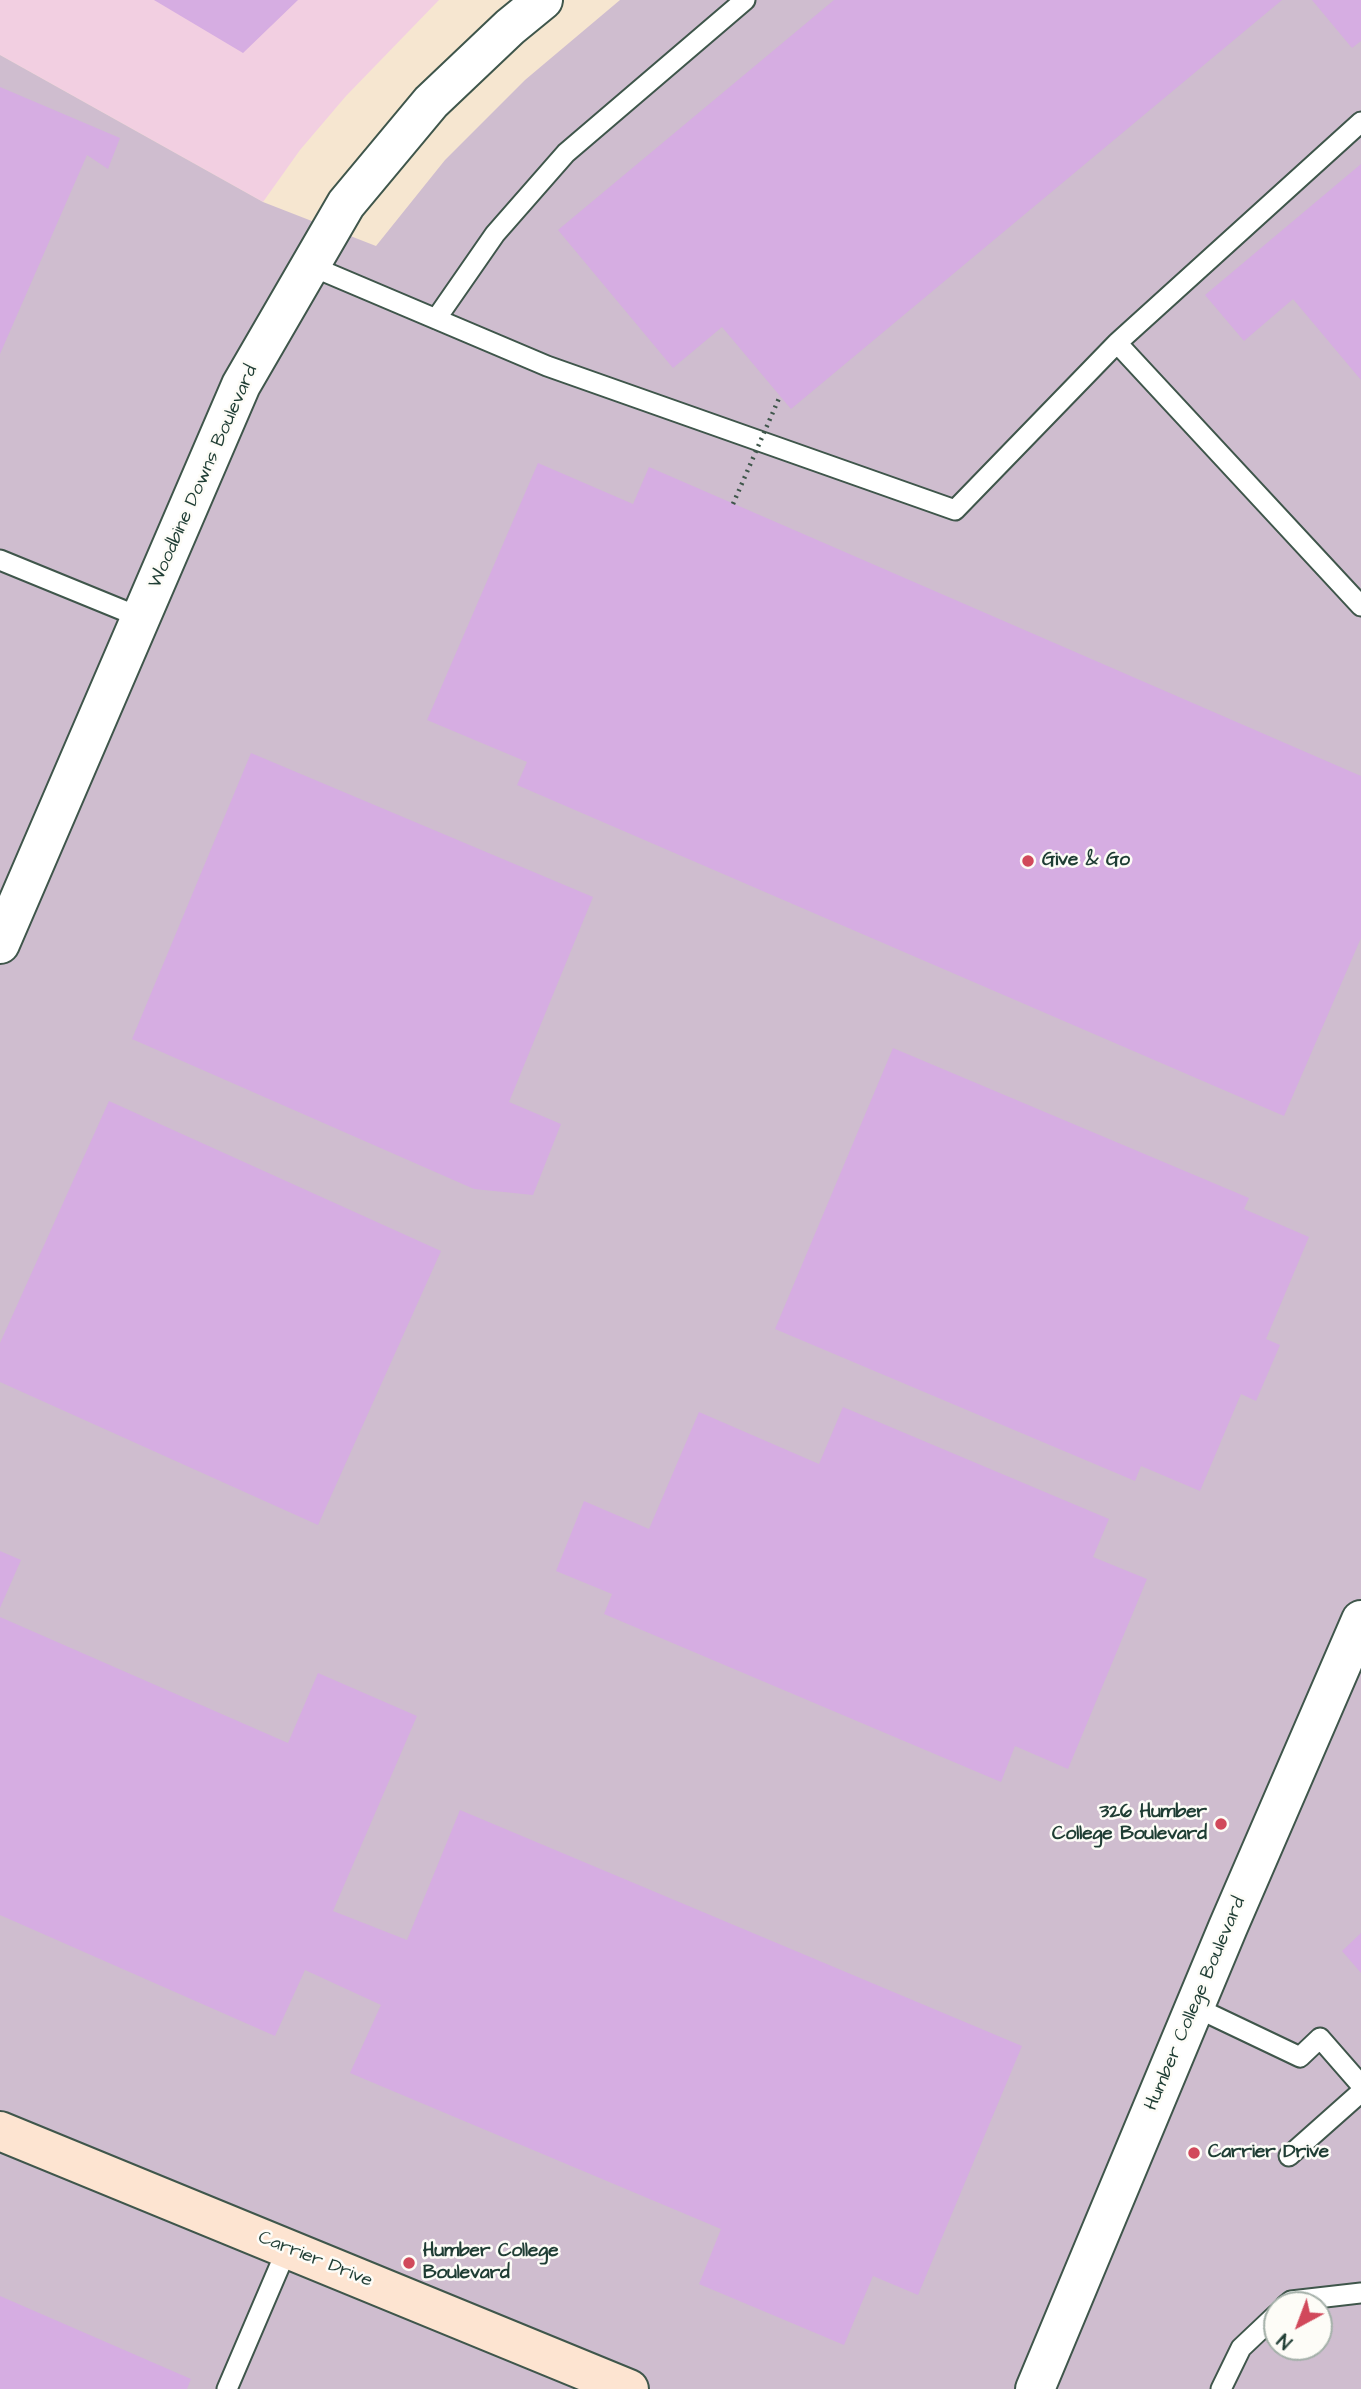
<!DOCTYPE html>
<html>
<head>
<meta charset="utf-8">
<style>
  body { margin:0 }
  #map { position:relative; width:1361px; height:2389px; overflow:hidden; background:#f6e6d0; font-family:"Architects Daughter",sans-serif }
  canvas { display:block }
  .north { position:absolute; left:1263px; top:2291px; width:70px; height:70px; box-sizing:border-box; background:#fdfcf7; border:2px solid #a4b0a9; border-radius:50%; rotate:221deg; font-size:19px; font-weight:700; line-height:28px; text-align:center; color:#1f3d34 }
  .north::after { content:''; display:block; margin:auto; width:24px; height:32px; background:#d1495b; clip-path:polygon(50% 0,100% 100%,50% 72%,0 100%) }
</style>
</head>
<body>
<div id="map">
<canvas width="1361" height="2389"></canvas>
<div class="north">N</div>
</div>
<script>
const ctx = document.querySelector('canvas').getContext('2d');
ctx.lineJoin = 'round';
function fillPath(path, color) { ctx.fillStyle = color; ctx.fill(path, 'evenodd'); }
const shape = rows => new Path2D(rows.map(r => 'M' + r).join(''));
function trace(path, color, width, dash) { ctx.strokeStyle = color; ctx.lineWidth = width; ctx.lineCap = dash ? 'butt' : 'round'; ctx.setLineDash(dash || []); ctx.stroke(path); }
function write(font, color, halo, rows, align = 'center') {
  ctx.font = font + ' "Architects Daughter",sans-serif'; ctx.lineWidth = 5; ctx.setLineDash([]); ctx.textBaseline = 'middle'; ctx.strokeStyle = halo; ctx.fillStyle = color; for (const [text, x, y, turn = 0] of rows) {
    ctx.save(); ctx.translate(x, y); ctx.rotate((+turn || 0) * Math.PI / 180); ctx.textAlign = isNaN(turn) ? turn : align; if (halo) ctx.strokeText(text, 0, 0); ctx.fillText(text, 0, 0); ctx.restore();
  }
}
const built = shape([
  [0,0,439,0,346,96,300,150,263,202,0,55]
]);
const industrial = shape([
  [620,0,1361,0,1361,2389,0,2389,0,55,263,202,376,246,445,160,525,80],
  [1277,2305,1319,2305,1319,2347,1277,2347]
]);
const building = shape([
  [154,0,298,0,243,53],
  [834,0,1282,0,791,409,722,327,673,368,558,230],
  [1312,0,1361,0,1361,41,1352,48],
  [0,87,120,138,108,169,87,155,0,354],
  [1361,164,1361,380,1293,299,1244,341,1205,295],
  [538,463,633,504,649,467,1361,776,1361,938,1284,1116,517,785,527,762,427,720],
  [251,753,593,897,509,1102,561,1124,533,1195,474,1189,132,1039],
  [893,1048,1249,1198,1244,1209,1309,1237,1266,1339,1280,1345,1256,1401,1241,1394,1200,1491,1141,1466,1135,1481,775,1329],
  [109,1101,441,1251,318,1525,0,1382,0,1343],
  [843,1407,1109,1519,1093,1557,1147,1579,1068,1769,1015,1746,1001,1782,604,1614,612,1594,556,1571,584,1501,649,1529,699,1412,819,1464],
  [0,1551,21,1560,0,1608],
  [0,1617,288,1743,318,1673,417,1716,333,1911,407,1940,460,1810,1022,2046,918,2295,873,2276,844,2345,699,2284,721,2229,350,2073,381,2005,305,1970,275,2036,0,1915],
  [1361,1933,1361,1973,1342,1951],
  [0,2296,191,2379,187,2389,0,2389]
]);
const lane = shape([
  [1361,122,1117,343,1361,606],
  [311,266,547,366,955,510,1117,343],
  [436,319,495,234,566,153,745,0],
  [0,560,142,618],
  [1195,2007,1300,2057,1320,2038,1361,2085],
  [1289,2156,1361,2092],
  [1286,2305,1291,2301,1361,2293],
  [227,2389,287,2249],
  [1221,2389,1241,2348,1277,2314]
]);
const street = shape([
  [0,944,241,385,346,204,431,102,510,27,543,0],
  [1035,2389,1228,1927,1361,1620]
]);
const secondary = shape([
  [0,2131,629,2389]
]);
const pathBridge = shape([
  [733,504,780,396]
]);
const markers = [
  [1028,861,7,"#d1495b"],
  [1221,1824,7,"#d1495b"],
  [1194,2153,7,"#d1495b"],
  [409,2263,7,"#d1495b"]
];
const streetNames = [
  ["Woodbine Downs Boulevard",204,477,-66],
  ["Humber College Boulevard",1196,2004,-67],
  ["Carrier Drive",315,2260,22]
];
const poiNames = [
  ["Give & Go",1042,861],
  ["326 Humber",1207,1813,"right"],
  ["College Boulevard",1207,1835,"right"],
  ["Carrier Drive",1208,2153],
  ["Humber College",423,2252],
  ["Boulevard",423,2274]
];
fillPath(built, '#f2cfe1');
fillPath(industrial, '#cfbdcf');
fillPath(building, '#d6ade2');
trace(lane, '#3f564b', 23);
trace(street, '#3f564b', 42);
trace(secondary, '#3f564b', 42);
trace(lane, '#fff', 19);
trace(street, '#fff', 38);
trace(secondary, '#fde4d1', 38);
trace(pathBridge, '#3f564b', 4.5, [2, 5]);
for (const [x, y, r, color] of markers) { const dot = new Path2D(); dot.arc(x, y, r, 0, 2 * Math.PI); ctx.fillStyle = color; ctx.fill(dot); trace(dot, '#fdfcf7', 2.5); }
write('19px', '#1f3d34', '#fdfcf7', streetNames);
write('bold 19px', '#1f3d34', '#fdfcf7', poiNames, 'left');
</script>
</body>
</html>
